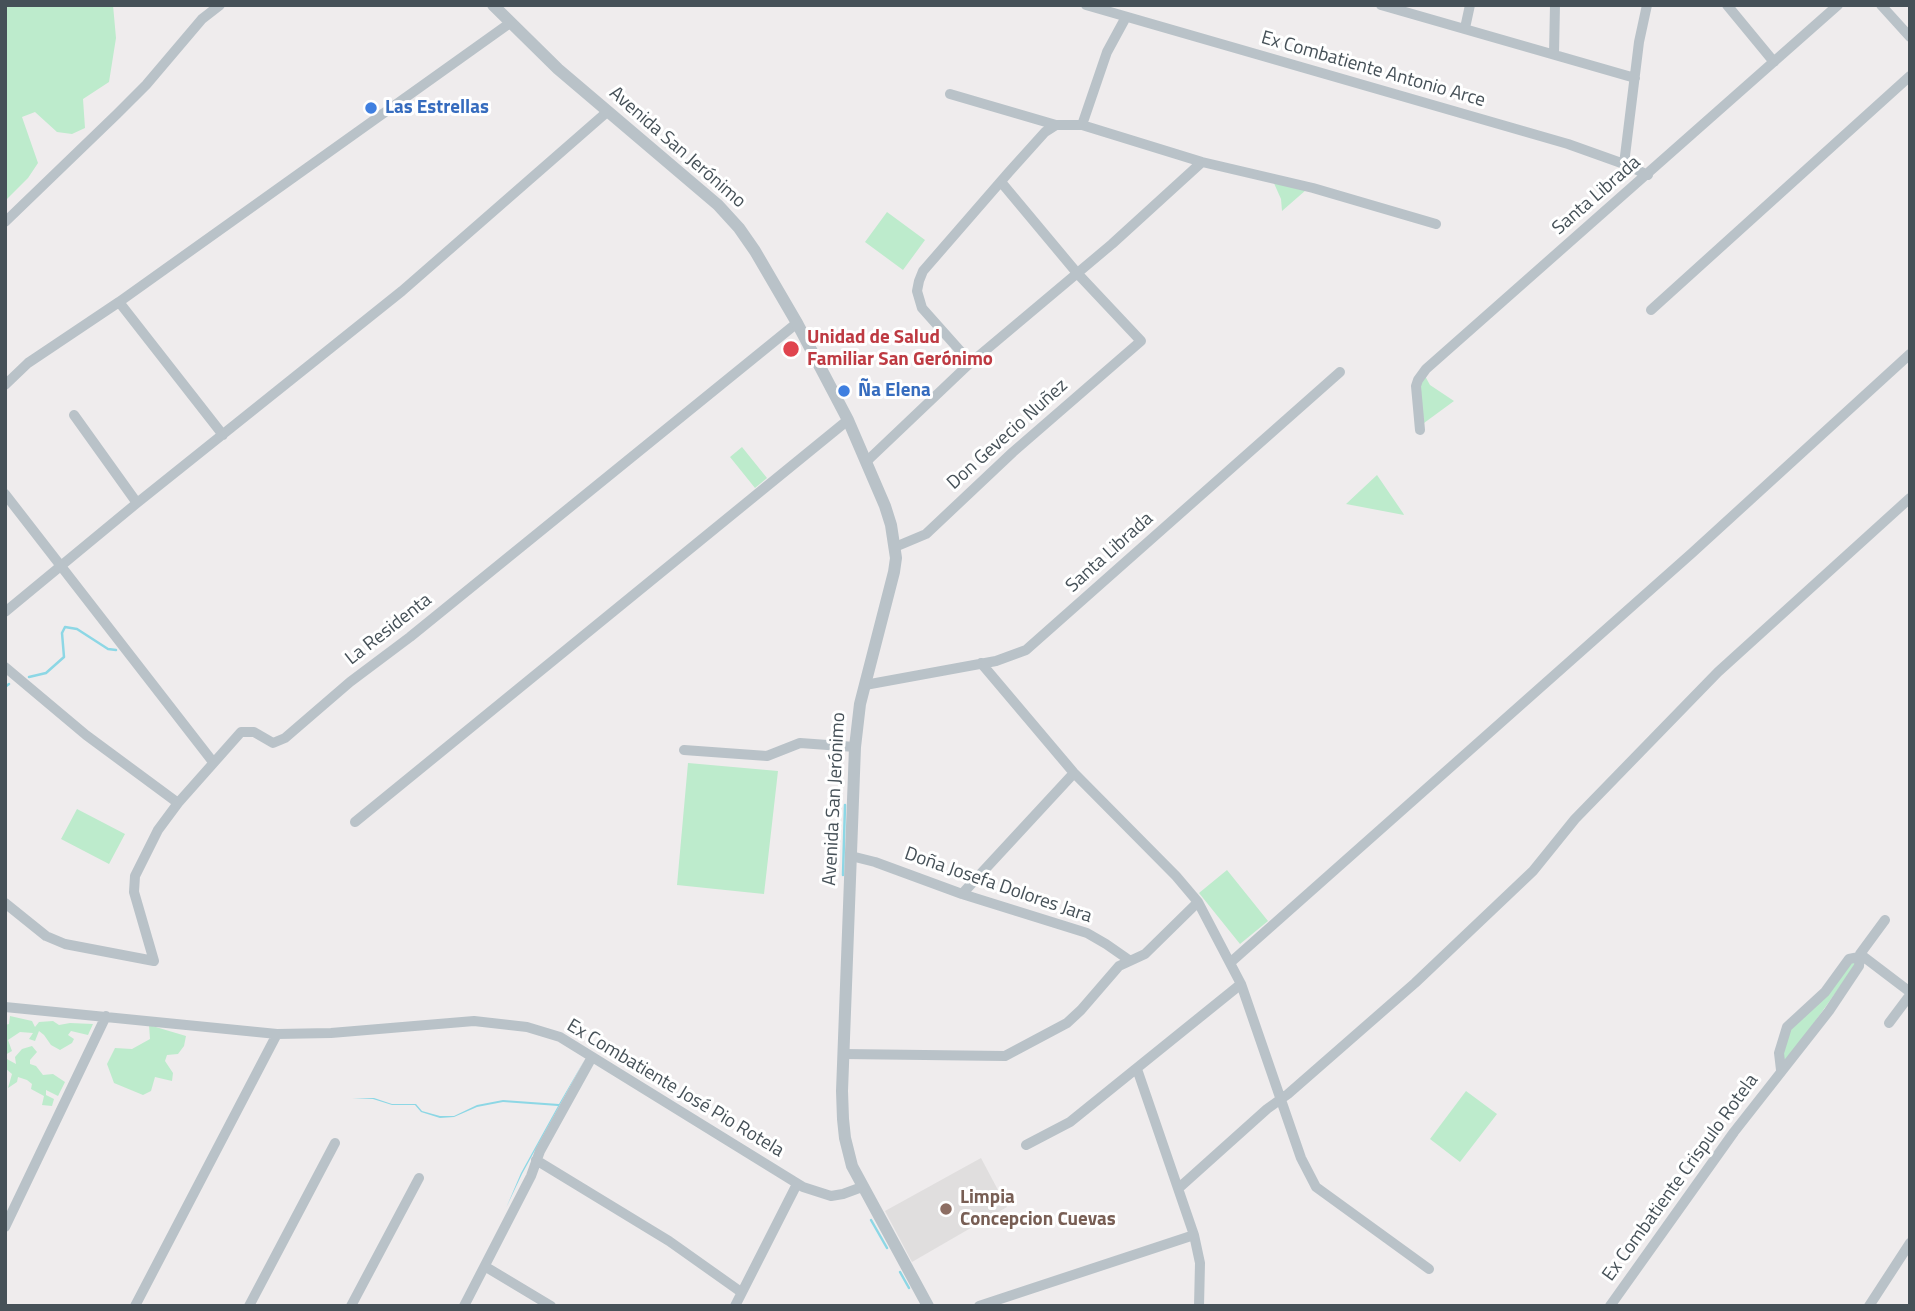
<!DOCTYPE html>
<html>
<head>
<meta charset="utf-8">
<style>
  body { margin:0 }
  #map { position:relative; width:1915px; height:1311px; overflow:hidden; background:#efeced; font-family:"Titillium Web",sans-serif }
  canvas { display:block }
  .frame { position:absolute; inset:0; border:7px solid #465158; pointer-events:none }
</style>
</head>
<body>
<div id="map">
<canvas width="1915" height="1311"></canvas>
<div class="frame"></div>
</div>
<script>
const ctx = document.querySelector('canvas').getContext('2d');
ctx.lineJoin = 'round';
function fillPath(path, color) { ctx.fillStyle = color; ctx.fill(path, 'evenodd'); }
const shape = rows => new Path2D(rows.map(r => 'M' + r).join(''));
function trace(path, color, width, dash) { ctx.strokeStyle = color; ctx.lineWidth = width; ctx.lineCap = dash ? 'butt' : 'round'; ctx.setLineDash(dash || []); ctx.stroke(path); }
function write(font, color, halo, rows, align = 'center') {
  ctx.font = font + ' "Titillium Web",sans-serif'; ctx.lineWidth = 6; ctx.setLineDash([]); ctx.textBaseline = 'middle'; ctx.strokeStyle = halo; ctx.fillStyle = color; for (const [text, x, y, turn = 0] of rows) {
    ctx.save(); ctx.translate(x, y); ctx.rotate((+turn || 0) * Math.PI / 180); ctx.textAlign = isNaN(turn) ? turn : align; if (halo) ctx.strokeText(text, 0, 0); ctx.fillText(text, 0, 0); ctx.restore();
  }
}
const education = shape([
  [981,1158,1007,1207,912,1262,885,1211]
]);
const green = shape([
  [5,5,113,5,116,38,109,82,83,99,85,128,72,134,57,132,35,112,22,117,38,163,28,178,5,201],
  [1273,181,1306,190,1282,211,1281,199],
  [887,212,925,240,903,270,865,242],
  [1425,376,1430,385,1454,401,1424,423,1419,388],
  [742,447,767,478,755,488,730,457],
  [1377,475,1403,513,1404,515,1346,504],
  [688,763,778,771,764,894,677,885],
  [77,809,125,834,109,864,61,839],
  [1227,870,1268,921,1240,944,1199,893],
  [1852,961,1856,964,1784,1065,1782,1058,1790,1029],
  [10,1016,32,1021,35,1027,39,1022,53,1021,59,1025,70,1023,93,1024,88,1035,71,1031,68,1035,74,1039,72,1043,60,1050,51,1045,44,1035,39,1031,35,1041,29,1039,33,1033,20,1032,8,1040,12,1051,5,1055,5,1025,9,1024],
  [149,1025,186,1036,184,1046,178,1054,167,1055,165,1061,173,1073,172,1081,155,1077,151,1091,143,1095,114,1083,107,1064,115,1048,132,1049,150,1039],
  [32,1046,37,1052,30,1060,30,1064,36,1066,43,1075,53,1074,65,1082,58,1096,46,1090,46,1095,54,1099,52,1106,42,1105,44,1096,31,1089,32,1084,27,1080,18,1077,17,1082,8,1088,12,1074,5,1068,5,1058,16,1064,15,1057,22,1049],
  [1466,1091,1497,1114,1460,1162,1430,1139]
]);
const water = shape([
  [585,1059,522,1174,506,1208,521,1173,558,1106,503,1102,477,1107,454,1117,440,1118,421,1112,415,1105,392,1105,373,1099,352,1098,374,1098,392,1104,416,1104,422,1111,440,1116,454,1116,477,1105,503,1100,559,1104]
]);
const stream = shape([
  [29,677,46,673,64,657,62,633,65,627,77,629,108,649,116,650],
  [5,687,9,684],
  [843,875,845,805],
  [871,1220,887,1248],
  [900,1272,909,1288]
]);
const minor = shape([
  [1086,5,1568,144,1624,164,1648,175],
  [1381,5,1635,78],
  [1727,5,1774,62],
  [1881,5,1910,37],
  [1465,28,1470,5],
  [1554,54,1555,5],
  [950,94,1056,125,1082,125,1202,162,1313,188,1436,224],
  [1082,125,1107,52,1126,17],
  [1624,164,1639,42,1647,5],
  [5,222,117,114,146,85,202,19,220,5],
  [119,302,223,435],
  [1651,310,1910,76],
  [971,363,922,308,917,291,919,281,923,271,1009,172,1045,132,1056,125],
  [5,385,28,363,119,302,510,23],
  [74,415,137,503],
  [1420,430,1416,386,1418,380,1426,369,1838,5],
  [867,461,968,365,1112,244,1202,162],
  [5,494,213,762],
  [895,547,926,534,1013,452,1141,341,1077,273,1001,182],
  [5,612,137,503,402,291,607,112],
  [981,663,1074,773,1176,876,1198,902,1241,984,1301,1158,1316,1187,1429,1269],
  [5,667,86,735,178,803,241,732,254,732,273,743,285,738,350,682,410,637,797,323],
  [865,685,996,661,1026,650,1340,372],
  [684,750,767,756,800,743,855,747],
  [355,822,848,420],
  [851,856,875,862,962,894,1087,933,1106,944,1129,960],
  [962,894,1074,773],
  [5,903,46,936,65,944,154,961,134,892,135,876,158,830,178,803],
  [1860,954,1910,992],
  [1231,962,1692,553,1910,354],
  [5,1007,277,1034,331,1033,474,1021,527,1027,560,1037,803,1187,831,1196,843,1194,862,1187],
  [1889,1023,1910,995],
  [844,1054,1005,1056,1067,1023,1081,1010,1119,966,1145,954,1198,902],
  [1137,1069,1194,1235,1200,1263,1199,1306],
  [1781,1070,1779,1053,1787,1027,1825,992,1849,959,1859,957],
  [1026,1145,1070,1122,1241,984],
  [536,1160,669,1241,741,1292],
  [1180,1187,1267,1109,1288,1094,1415,983,1533,871,1575,819,1718,672,1910,498],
  [5,1227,106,1016],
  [486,1267,551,1306],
  [135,1306,277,1034],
  [249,1306,335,1143],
  [351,1306,419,1178],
  [464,1306,531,1176,540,1151,592,1057],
  [735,1306,797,1184],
  [979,1306,1194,1235],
  [1610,1306,1734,1132,1829,1011,1859,966,1860,954,1885,920],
  [1869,1306,1910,1243]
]);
const tertiary = shape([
  [493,5,558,69,718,205,739,228,755,251,797,323,848,420,885,506,891,525,896,558,894,572,860,704,855,747,842,1091,843,1119,845,1138,852,1166,928,1306]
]);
const markers = [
  [371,108,7,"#3f7fe0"],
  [791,349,9,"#e0444e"],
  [844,391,7,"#3f7fe0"],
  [946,1209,7,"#8d6e63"]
];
const streetNames = [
  ["Ex Combatiente Antonio Arce",1373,70,16],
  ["Avenida San Jerónimo",677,148,41],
  ["Santa Librada",1597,196,-41],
  ["Don Gevecio Nuñez",1008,435,-42],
  ["Santa Librada",1110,553,-42],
  ["La Residenta",389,630,-38],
  ["Avenida San Jerónimo",835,799,-87],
  ["Doña Josefa Dolores Jara",998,886,19],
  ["Ex Combatiente José Pio Rotela",675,1089,31],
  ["Ex Combatiente Crispulo Rotela",1681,1178,-54]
];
const shopNames = [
  ["Las Estrellas",385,108],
  ["Ña Elena",858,391]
];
const healthNames = [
  ["Unidad de Salud",807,338],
  ["Familiar San Gerónimo",807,360]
];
const educationNames = [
  ["Limpia",960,1198],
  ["Concepcion Cuevas",960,1220]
];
fillPath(education, '#e0dede');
fillPath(green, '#bdebcc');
fillPath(water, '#8dd7e5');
trace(stream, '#8dd7e5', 2.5);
trace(minor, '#b9c2c8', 10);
trace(tertiary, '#b9c2c8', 12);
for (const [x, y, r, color] of markers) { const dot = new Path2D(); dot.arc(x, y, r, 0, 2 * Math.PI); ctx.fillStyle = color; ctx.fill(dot); trace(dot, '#fff', 2.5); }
write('19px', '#465158', '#fff', streetNames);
write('bold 19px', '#366cbe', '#fff', shopNames, 'left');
write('bold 19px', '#be3a42', '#fff', healthNames, 'left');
write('bold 19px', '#785e54', '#fff', educationNames, 'left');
</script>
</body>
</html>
